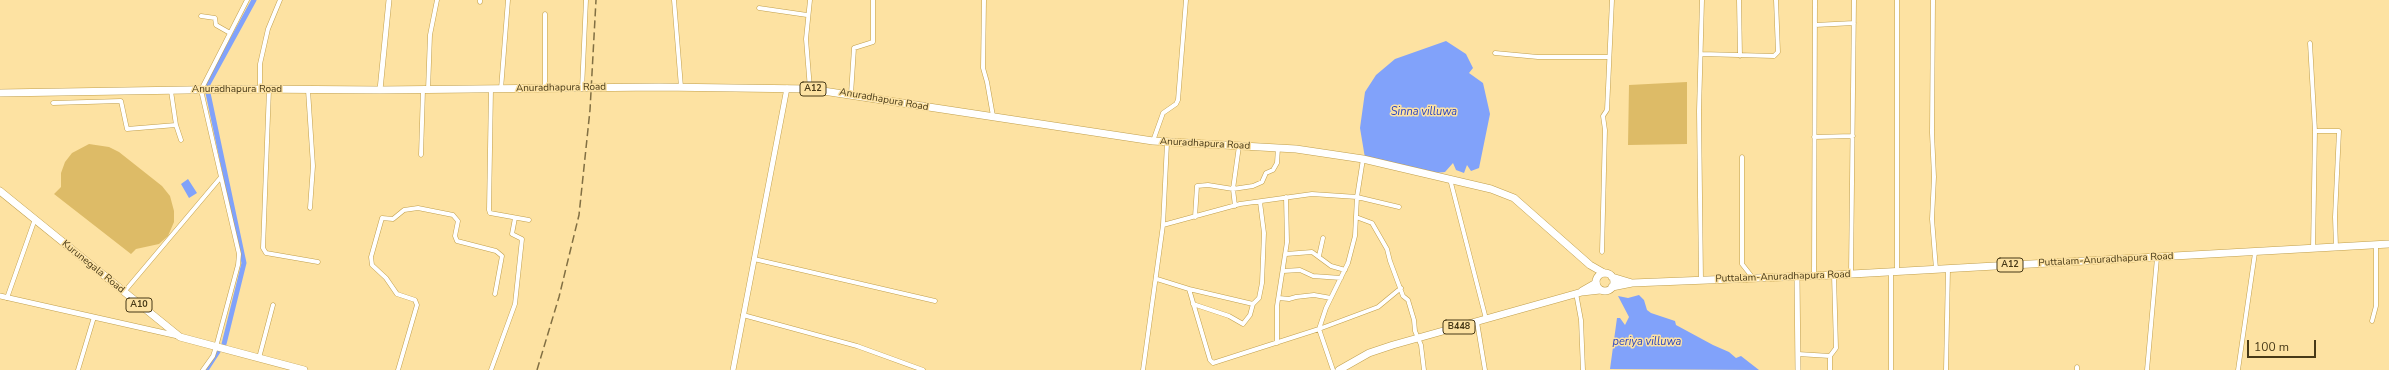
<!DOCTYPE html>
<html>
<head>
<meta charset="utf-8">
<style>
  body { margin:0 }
  #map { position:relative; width:2389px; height:370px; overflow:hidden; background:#fde2a2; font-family:"Nunito Sans",sans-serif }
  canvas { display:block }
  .scale { position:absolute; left:2247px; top:340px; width:69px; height:18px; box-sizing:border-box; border:2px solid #473917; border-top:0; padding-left:5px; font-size:12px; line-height:14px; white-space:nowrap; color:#473917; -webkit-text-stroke:3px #fde2a2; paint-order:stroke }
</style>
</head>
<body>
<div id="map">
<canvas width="2389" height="370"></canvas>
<div class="scale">100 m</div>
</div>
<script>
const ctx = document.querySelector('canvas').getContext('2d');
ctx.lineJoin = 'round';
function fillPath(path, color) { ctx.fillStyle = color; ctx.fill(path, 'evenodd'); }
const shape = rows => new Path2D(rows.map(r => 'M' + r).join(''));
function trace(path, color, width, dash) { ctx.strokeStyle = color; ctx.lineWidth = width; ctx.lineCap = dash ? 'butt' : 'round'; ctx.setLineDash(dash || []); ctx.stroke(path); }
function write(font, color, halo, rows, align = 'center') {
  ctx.font = font + ' "Nunito Sans",sans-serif'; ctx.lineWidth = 3; ctx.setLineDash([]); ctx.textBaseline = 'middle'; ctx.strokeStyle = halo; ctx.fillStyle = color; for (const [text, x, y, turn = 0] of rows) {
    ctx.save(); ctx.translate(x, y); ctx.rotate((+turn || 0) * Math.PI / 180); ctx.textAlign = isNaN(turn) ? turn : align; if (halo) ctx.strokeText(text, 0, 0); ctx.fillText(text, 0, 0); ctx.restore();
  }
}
const green = shape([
  [1687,82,1687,144,1628,145,1629,85],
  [89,144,109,147,119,152,162,186,170,196,174,211,174,222,168,236,159,244,136,249,131,254,54,194,61,187,61,173,65,162,72,153]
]);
const water = shape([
  [1446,41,1466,54,1473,68,1469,73,1483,83,1490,114,1479,168,1471,171,1467,165,1464,173,1456,170,1453,163,1445,172,1435,173,1365,158,1360,128,1365,92,1376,75,1395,59],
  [188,179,197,193,189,198,181,184],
  [1639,295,1644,300,1647,310,1651,313,1675,321,1676,325,1713,345,1729,352,1736,358,1741,356,1759,370,1610,369,1617,318,1620,318,1625,325,1629,317,1618,296,1628,298]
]);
const canal = shape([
  [208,84,254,0],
  [208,93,244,263,224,344],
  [206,370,219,350]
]);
const minor = shape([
  [674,0,681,87],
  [984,0,983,68,987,82,993,116],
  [1739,0,1740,56],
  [1897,0,1897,272],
  [1933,0,1932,133,1934,177,1932,219,1936,269],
  [480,2,480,0],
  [759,8,807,15],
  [545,14,545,89],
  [201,16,215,18,216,25,230,33],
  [1815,25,1854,23],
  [2310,43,2315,131,2313,249],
  [1495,53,1538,57,1608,57],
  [1702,54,1774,56,1778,52,1776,0],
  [260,89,260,64,268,29,280,0],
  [269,89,263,248,266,253,318,262],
  [491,89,489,210,490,213,529,220],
  [501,89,508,0],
  [582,89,586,0],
  [810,89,806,39,810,0],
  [308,90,313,166,310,208],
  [428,90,430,35,437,0],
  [171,91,176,125,181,140],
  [851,94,854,48,873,42,873,0],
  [53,103,121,101,127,129,176,125],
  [2315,131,2339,131,2335,217,2336,247],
  [1814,137,1853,136],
  [1153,141,1163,113,1176,104,1178,100,1186,0],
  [421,155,423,90],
  [1742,157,1742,264,1753,278],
  [1450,179,1486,319],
  [1235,206,1233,189,1239,146],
  [1195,217,1197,186,1208,185,1233,189,1253,186,1262,182,1266,173,1273,170,1277,163,1278,148],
  [1356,217,1372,223,1387,249,1390,261,1403,296,1408,300,1414,320,1415,331,1421,345,1424,370],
  [1163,225,1240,204,1312,194,1357,197,1399,207],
  [1602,252,1605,130,1603,116,1607,110,1612,0],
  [1286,254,1312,252,1331,266,1345,270],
  [1319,256,1323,238],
  [754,259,935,301],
  [1283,271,1300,270,1313,276,1341,278],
  [1891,272,1891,370],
  [1851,274,1854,0],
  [1814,276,1815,0],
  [1157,279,1189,289,1210,360,1213,363,1319,329,1378,307,1401,288],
  [1701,280,1699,111,1702,0],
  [1189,289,1253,304],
  [124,292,221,177,201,90,247,0],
  [1576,293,1581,320,1583,370],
  [7,298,35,219],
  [1279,298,1289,299,1296,297,1314,295,1331,298],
  [1193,304,1229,316,1243,324,1250,315,1253,304,1259,298,1262,283,1264,233,1260,202],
  [743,315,857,346,923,370],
  [2372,321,2376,306,2376,245],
  [1477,322,1485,370],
  [1277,343,1277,306,1287,242,1286,197],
  [1798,354,1830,356,1836,348,1834,275],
  [1830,356,1830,370],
  [259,358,273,305],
  [78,370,94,317],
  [203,370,213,356,216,347,238,265,239,254,221,177],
  [398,370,417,305,415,300,397,294,386,278,372,265,371,257,382,218,393,219,404,210,418,208,453,215,458,221,455,236,457,241,496,251,502,256,495,294],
  [491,370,515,304,522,239,512,234,515,218],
  [1143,370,1163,225,1167,143],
  [1333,370,1319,329,1326,308,1348,263,1355,236,1357,197,1363,159],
  [1946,370,1948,269],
  [2077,370,2077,367],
  [2147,370,2157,258],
  [2238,370,2255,253]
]);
const tertiary = shape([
  [380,90,389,0],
  [1797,277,1798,370],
  [0,296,178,336],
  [733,370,787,88]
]);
const primary = shape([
  [1582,291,1596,283],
  [1339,370,1369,353,1393,345,1582,292,1600,290]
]);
const trunk = shape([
  [0,93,249,89,380,90,659,87,810,89,1153,141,1296,149,1363,159,1491,189,1514,198,1590,265,1604,273],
  [0,191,180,337,304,370],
  '1596 282a9 9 0 1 1 18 0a9 9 0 1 1-18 0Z',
  [1612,277,1632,283],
  [1612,287,1632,283,1834,275,2389,244]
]);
const rail = shape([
  [537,370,559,297,579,215,590,110,596,0]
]);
const shields = [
  [813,89,26],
  [2010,265,26],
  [139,305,26],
  [1459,327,32]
];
const shieldNames = [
  ["A12",813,89],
  ["A12",2010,265],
  ["A10",139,305],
  ["B448",1459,327]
];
const streetNames = [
  ["Anuradhapura Road",561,88,-1],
  ["Anuradhapura Road",237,90],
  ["Anuradhapura Road",884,100,10],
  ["Anuradhapura Road",1205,144,3],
  ["Puttalam-Anuradhapura Road",2106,260,-3],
  ["Kurunegala Road",93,267,39],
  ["Puttalam-Anuradhapura Road",1783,277,-2]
];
const waterNames = [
  ["Sinna villuwa",1424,112],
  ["periya villuwa",1647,342]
];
fillPath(green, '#ddbb67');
fillPath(water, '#81a2fa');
trace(canal, '#81a2fa', 5);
trace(minor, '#c09f4c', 5);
trace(tertiary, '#c09f4c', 6);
trace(primary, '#c09f4c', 8);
trace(trunk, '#c09f4c', 8);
trace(minor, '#fff', 4);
trace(tertiary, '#fff', 5);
trace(primary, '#fff', 7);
trace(trunk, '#fff', 7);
trace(rail, '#816f43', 1.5, [8, 4]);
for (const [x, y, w] of shields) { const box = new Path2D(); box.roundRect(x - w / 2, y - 7, w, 14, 3); ctx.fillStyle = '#fde2a2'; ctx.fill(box); trace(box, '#473917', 1); }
write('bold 9px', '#473917', null, shieldNames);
write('10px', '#473917', '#fde2a2', streetNames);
write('italic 11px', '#2944c2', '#fde2a2', waterNames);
</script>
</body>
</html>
